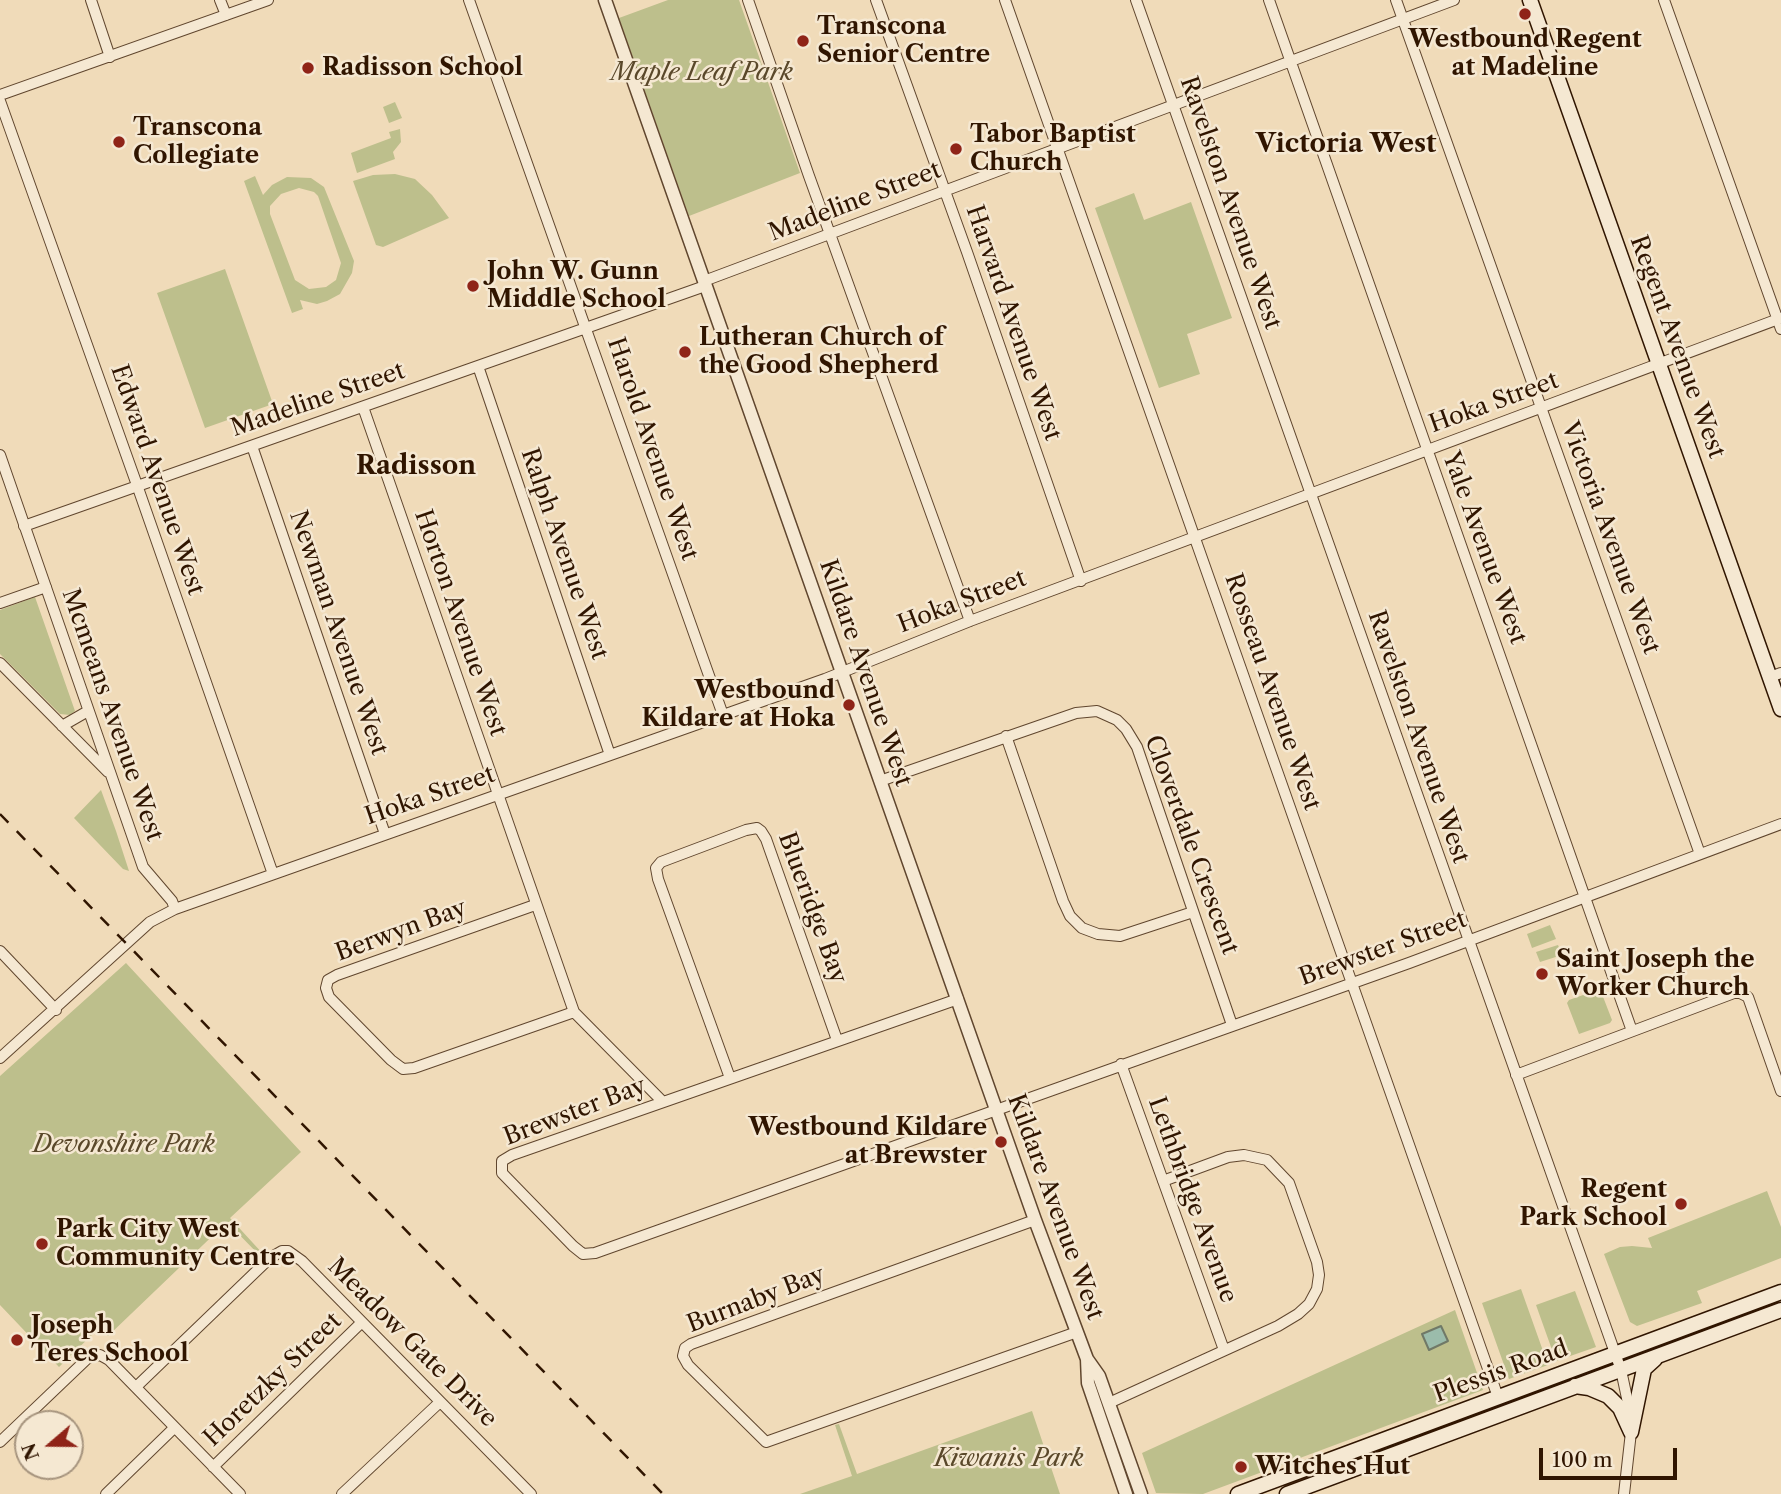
<!DOCTYPE html>
<html>
<head>
<meta charset="utf-8">
<style>
  body { margin:0 }
  #map { position:relative; width:1781px; height:1494px; overflow:hidden; background:#f0dbb9; font-family:"Libre Caslon Text",serif }
  canvas { display:block }
  .north { position:absolute; left:14px; top:1410px; width:70px; height:70px; box-sizing:border-box; background:#f5e8d2; border:2px solid #a6947e; border-radius:50%; rotate:250deg; font-size:19px; font-weight:700; line-height:28px; text-align:center; color:#301500 }
  .north::after { content:''; display:block; margin:auto; width:24px; height:32px; background:#8f2418; clip-path:polygon(50% 0,100% 100%,50% 72%,0 100%) }
  .scale { position:absolute; left:1539px; top:1448px; width:138px; height:32px; box-sizing:border-box; border:4px solid #301500; border-top:0; padding-left:9px; font-size:21px; line-height:24px; white-space:nowrap; color:#301500; -webkit-text-stroke:5px #f5e8d2; paint-order:stroke }
</style>
</head>
<body>
<div id="map">
<canvas width="1781" height="1494"></canvas>
<div class="north">N</div>
<div class="scale">100 m</div>
</div>
<script>
const ctx = document.querySelector('canvas').getContext('2d');
ctx.lineJoin = 'round';
function fillPath(path, color) { ctx.fillStyle = color; ctx.fill(path, 'evenodd'); }
const shape = rows => new Path2D(rows.map(r => 'M' + r).join(''));
function trace(path, color, width, dash) { ctx.strokeStyle = color; ctx.lineWidth = width; ctx.lineCap = dash ? 'butt' : 'round'; ctx.setLineDash(dash || []); ctx.stroke(path); }
function write(font, color, halo, rows, align = 'center') {
  ctx.font = font + ' "Libre Caslon Text",serif'; ctx.lineWidth = 5; ctx.setLineDash([]); ctx.textBaseline = 'middle'; ctx.strokeStyle = halo; ctx.fillStyle = color; for (const [text, x, y, turn = 0] of rows) {
    ctx.save(); ctx.translate(x, y); ctx.rotate((+turn || 0) * Math.PI / 180); ctx.textAlign = isNaN(turn) ? turn : align; if (halo) ctx.strokeText(text, 0, 0); ctx.fillText(text, 0, 0); ctx.restore();
  }
}
const green = shape([
  [668,0,739,0,800,173,689,216,619,18],
  [395,102,402,118,389,123,383,107],
  [400,129,401,142,393,152,395,159,357,173,351,153,391,138,389,132],
  [395,174,415,179,432,195,449,218,383,247,376,245,353,181,373,175],
  [255,176,263,195,272,185,287,177,311,178,324,187,354,261,352,273,340,294,327,301,317,304,300,300,303,309,292,313,244,181],
  [299,188,314,192,318,196,341,263,336,280,326,287,309,289,295,280,270,214,270,206,281,194],
  [1134,193,1144,220,1191,202,1232,318,1187,334,1200,374,1159,388,1095,208],
  [225,269,273,404,205,428,157,293],
  [35,597,75,711,70,715,60,714,0,654,0,610],
  [101,790,116,831,129,871,123,869,74,818],
  [1550,925,1556,939,1532,948,1527,934],
  [1558,945,1562,955,1540,962,1536,952],
  [126,963,301,1152,230,1218,264,1255,261,1257,227,1222,108,1336,99,1328,59,1367,0,1305,0,1076],
  [1600,989,1612,1020,1610,1023,1579,1034,1567,1003,1569,1000],
  [1767,1191,1781,1227,1781,1258,1697,1291,1702,1303,1637,1326,1630,1322,1604,1254,1620,1247,1632,1246,1652,1248,1648,1238],
  [1521,1289,1548,1365,1509,1379,1482,1303],
  [1575,1291,1596,1347,1556,1361,1536,1305],
  [1455,1310,1483,1390,1203,1494,1156,1493,1142,1453],
  [1032,1411,1060,1494,800,1494,852,1476,835,1425,839,1424,857,1474]
]);
const water = shape([
  [1441,1326,1448,1341,1429,1350,1422,1334,1441,1326]
]);
const minor = shape([
  [91,0,110,57],
  [220,0,226,15],
  [469,0,723,715],
  [748,0,809,176,970,621],
  [876,0,967,252,1081,581],
  [1005,0,1498,1397],
  [1136,0,1621,1370,1628,1403,1631,1432,1624,1494],
  [1269,0,1632,1031],
  [1396,0,1700,854],
  [1664,0,1781,329],
  [0,95,268,0],
  [0,101,137,485,273,874],
  [704,281,1454,0],
  [478,366,610,755],
  [363,407,574,1012,662,1101],
  [252,446,385,834],
  [0,455,143,867,172,901,175,909],
  [24,526,705,286],
  [0,603,46,587],
  [0,663,108,772],
  [1770,677,1781,673],
  [62,726,88,711],
  [1006,736,1063,901,1070,916,1082,928,1098,934,1120,936,1193,912],
  [880,781,1076,713,1097,711,1117,720,1126,729,1137,747,1232,1025],
  [535,905,337,975,328,980,326,988,329,997,391,1060,403,1069,414,1068,574,1012],
  [0,951,56,1010],
  [958,999,512,1155,502,1161,502,1173,573,1246,583,1254,595,1253,1409,963,1781,824],
  [0,1058,150,922,175,909,825,679,970,621,1781,318],
  [1121,1064,1224,1350],
  [1516,1075,1734,993,1740,993,1748,997,1781,1091],
  [730,1078,658,879,656,868,661,862,746,830,757,828,761,831,766,839,837,1040],
  [1035,1220,691,1344,685,1348,683,1356,688,1365,766,1442,1077,1332],
  [136,1387,270,1258,282,1251,288,1251,302,1261,531,1494],
  [1109,1403,1278,1326,1298,1314,1309,1304,1317,1289,1319,1275,1317,1262,1289,1183,1267,1160,1244,1155,1228,1157,1163,1181],
  [0,1442,88,1358,100,1355,109,1360,240,1494],
  [213,1467,361,1323],
  [106,1494,174,1428],
  [342,1494,440,1402]
]);
const tertiary = shape([
  [605,0,1035,1220,1087,1359,1099,1376,1141,1494],
  [1087,1359,1088,1383,1126,1494]
]);
const secondary = shape([
  [1530,0,1781,709],
  [1575,1386,1589,1388,1608,1396,1620,1408,1631,1432],
  [1631,1432,1644,1369,1655,1359],
  [1238,1494,1781,1292],
  [1287,1494,1781,1310]
]);
const rail = shape([
  [0,814,663,1494]
]);
const markers = [
  [1525,14,7,"#8f2418"],
  [803,41,7,"#8f2418"],
  [308,68,7,"#8f2418"],
  [119,142,7,"#8f2418"],
  [956,149,7,"#8f2418"],
  [473,286,7,"#8f2418"],
  [685,352,7,"#8f2418"],
  [849,705,7,"#8f2418"],
  [1542,974,7,"#8f2418"],
  [1001,1142,7,"#8f2418"],
  [1681,1204,7,"#8f2418"],
  [42,1244,7,"#8f2418"],
  [17,1340,7,"#8f2418"],
  [1241,1467,7,"#8f2418"]
];
const poiNames = [
  ["Transcona",817,27],
  ["Senior Centre",817,55],
  ["Westbound Regent",1525,40,"center"],
  ["at Madeline",1525,68,"center"],
  ["Radisson School",322,68],
  ["Transcona",133,128],
  ["Collegiate",133,156],
  ["Tabor Baptist",970,135],
  ["Church",970,163],
  ["John W. Gunn",487,272],
  ["Middle School",487,300],
  ["Lutheran Church of",699,338],
  ["the Good Shepherd",699,366],
  ["Westbound",835,691,"right"],
  ["Kildare at Hoka",835,719,"right"],
  ["Saint Joseph the",1556,960],
  ["Worker Church",1556,988],
  ["Westbound Kildare",987,1128,"right"],
  ["at Brewster",987,1156,"right"],
  ["Regent",1667,1190,"right"],
  ["Park School",1667,1218,"right"],
  ["Park City West",56,1230],
  ["Community Centre",56,1258],
  ["Joseph",31,1326],
  ["Teres School",31,1354],
  ["Witches Hut",1255,1467]
];
const parkNames = [
  ["Maple Leaf Park",702,73],
  ["Devonshire Park",124,1145],
  ["Kiwanis Park",1009,1459]
];
const streetNames = [
  ["Madeline Street",855,202,-21],
  ["Ravelston Avenue West",1230,203,71],
  ["Harvard Avenue West",1013,323,71],
  ["Regent Avenue West",1677,347,70],
  ["Madeline Street",318,400,-19],
  ["Hoka Street",1494,403,-20],
  ["Harold Avenue West",652,449,71],
  ["Edward Avenue West",157,480,71],
  ["Victoria Avenue West",1610,538,70],
  ["Yale Avenue West",1484,548,70],
  ["Ralph Avenue West",564,554,71],
  ["Hoka Street",962,602,-21],
  ["Horton Avenue West",460,623,71],
  ["Newman Avenue West",338,633,71],
  ["Kildare Avenue West",865,673,71],
  ["Rosseau Avenue West",1272,692,71],
  ["Mcmeans Avenue West",112,715,71],
  ["Ravelston Avenue West",1418,737,71],
  ["Hoka Street",430,796,-19],
  ["Cloverdale Crescent",1191,845,70],
  ["Blueridge Bay",812,908,70],
  ["Berwyn Bay",401,931,-20],
  ["Brewster Street",1383,949,-20],
  ["Brewster Bay",575,1112,-21],
  ["Lethbridge Avenue",1192,1200,70],
  ["Kildare Avenue West",1055,1207,70],
  ["Burnaby Bay",756,1300,-21],
  ["Meadow Gate Drive",412,1343,45],
  ["Plessis Road",1501,1372,-20],
  ["Horetzky Street",273,1380,-44]
];
const neighbourhoodNames = [
  ["Victoria West",1346,144],
  ["Radisson",416,466]
];
fillPath(green, '#bdbf8c');
fillPath(water, '#9bbcab');
trace(water, '#707967', 2);
trace(minor, '#60462e', 12);
trace(tertiary, '#60462e', 15);
trace(secondary, '#301500', 17);
trace(minor, '#f5e8d2', 10);
trace(tertiary, '#f5e8d2', 12);
trace(secondary, '#f5e8d2', 14);
trace(rail, '#301500', 2.5, [12, 12]);
for (const [x, y, r, color] of markers) { const dot = new Path2D(); dot.arc(x, y, r, 0, 2 * Math.PI); ctx.fillStyle = color; ctx.fill(dot); trace(dot, '#f5e8d2', 2.5); }
write('bold 24px', '#301500', '#f5e8d2', poiNames, 'left');
write('italic 24px', '#5a482a', '#f5e8d2', parkNames);
write('24px', '#301500', '#f5e8d2', streetNames);
write('bold 26px', '#301500', '#f5e8d2', neighbourhoodNames);
</script>
</body>
</html>
